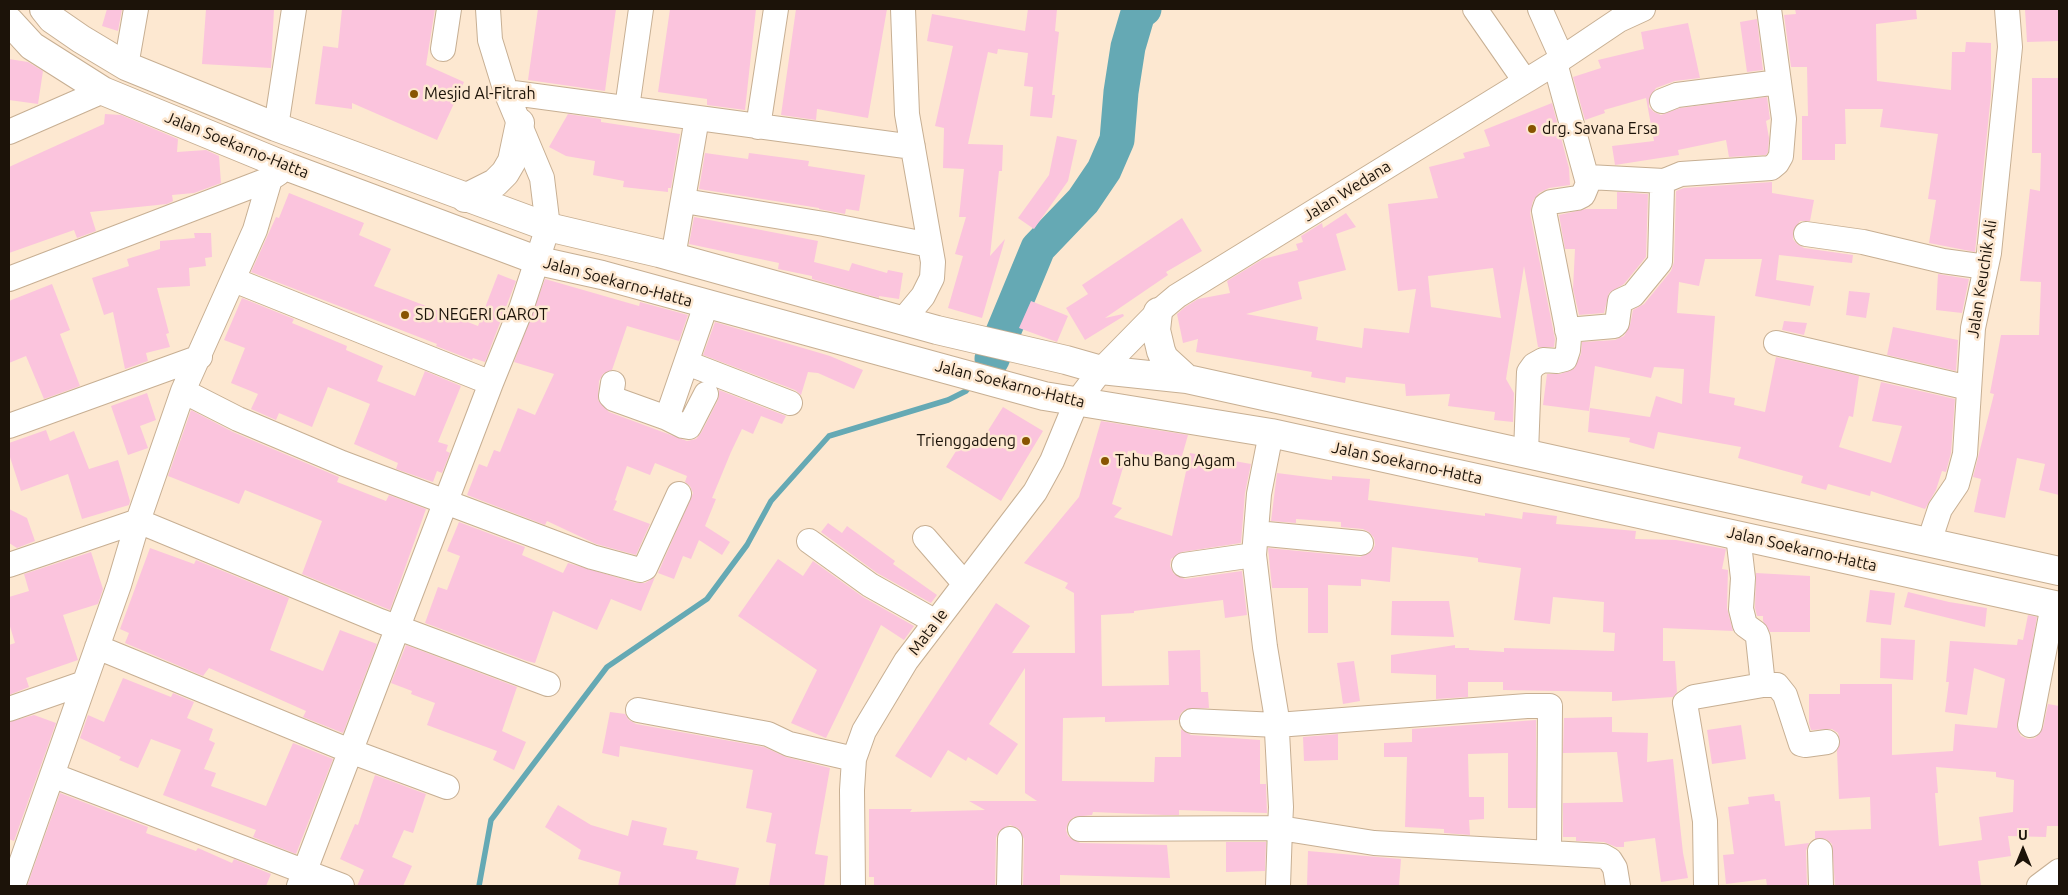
<!DOCTYPE html>
<html>
<head>
<meta charset="utf-8">
<style>
  body { margin:0 }
  #map { position:relative; width:2068px; height:895px; overflow:hidden; background:#fde8d1; font-family:Ubuntu,sans-serif }
  canvas { display:block }
  .frame { position:absolute; inset:0; border:10px solid #1c1309; pointer-events:none }
  .north { position:absolute; left:1998px; top:825px; width:50px; height:50px; -webkit-text-stroke:4px #fde8d1; paint-order:stroke; rotate:0deg; font-size:14px; font-weight:700; line-height:20px; text-align:center; color:#1c1309 }
  .north::after { content:''; display:block; margin:auto; width:18px; height:22px; background:#1c1309; clip-path:polygon(50% 0,100% 100%,50% 72%,0 100%) }
</style>
</head>
<body>
<div id="map">
<canvas width="2068" height="895"></canvas>
<div class="frame"></div>
<div class="north">U</div>
</div>
<script>
const ctx = document.querySelector('canvas').getContext('2d');
ctx.lineJoin = 'round';
const shape = rows => new Path2D(rows.map(r => 'M' + r).join(''));
function trace(path, color, width, dash) { ctx.strokeStyle = color; ctx.lineWidth = width; ctx.lineCap = dash ? 'butt' : 'round'; ctx.setLineDash(dash || []); ctx.stroke(path); }
function fillPath(path, color) { ctx.fillStyle = color; ctx.fill(path, 'evenodd'); }
function write(font, color, halo, rows, align = 'center') {
  ctx.font = font + ' Ubuntu,sans-serif'; ctx.lineWidth = 5; ctx.setLineDash([]); ctx.textBaseline = 'middle'; ctx.strokeStyle = halo; ctx.fillStyle = color; for (const [text, x, y, turn = 0] of rows) {
    ctx.save(); ctx.translate(x, y); ctx.rotate((+turn || 0) * Math.PI / 180); ctx.textAlign = isNaN(turn) ? turn : align; if (halo) ctx.strokeText(text, 0, 0); ctx.fillText(text, 0, 0); ctx.restore();
  }
}
const stream = shape([
  [982,371,992,359],
  [479,886,491,820,607,667,707,599,747,545,771,501,829,436,948,400,966,391,972,384]
]);
const river = shape([
  [992,359,1038,248,1083,201,1104,170,1117,140,1121,92,1128,47,1138,13,1144,9]
]);
const building = shape([
  [107,9,122,9,118,31,102,26],
  [206,9,274,9,271,68,202,64],
  [342,9,435,9,426,65,464,82,437,140,352,103,352,109,315,104,323,46,338,48],
  [538,9,616,9,605,91,528,80],
  [670,9,756,9,745,110,707,105,707,99,658,92],
  [796,9,887,9,868,118,817,109,816,120,781,115],
  [1028,9,1057,9,1055,31,1059,32,1052,95,1055,95,1052,118,1030,116,1033,87,1024,86,1028,53,998,49,997,54,988,52,968,144,1003,145,1002,171,999,171,990,256,1005,239,982,318,948,308,963,256,955,254,966,217,959,217,964,169,943,168,944,128,935,126,953,46,927,41,932,14,1025,31],
  [1795,9,1916,9,1917,19,1876,24,1877,81,1951,90,1952,52,1965,52,1966,42,1991,43,1991,94,1975,252,1929,243,1936,200,1928,199,1938,134,1880,127,1883,109,1845,109,1846,144,1835,144,1835,160,1802,160,1802,116,1808,116,1807,67,1791,67,1784,15,1796,14],
  [2025,9,2059,9,2059,41,2027,42],
  [1757,19,1763,70,1747,72,1740,22],
  [1688,23,1700,78,1675,81,1656,88,1649,99,1649,107,1654,112,1661,115,1680,108,1767,97,1770,119,1766,121,1769,138,1768,152,1766,155,1729,157,1726,140,1678,150,1679,155,1615,165,1612,146,1654,141,1646,98,1604,110,1605,113,1585,120,1573,77,1601,68,1598,60,1644,49,1641,32],
  [9,59,28,62,43,71,38,104,9,100],
  [2032,78,2059,78,2059,495,2039,490,2045,464,2017,458,2005,518,1974,512,1981,479,1973,477,1994,394,1990,393,2001,335,2039,335,2041,282,2020,281,2030,189,2040,191,2041,153,2032,153],
  [1552,103,1569,168,1570,185,1549,188,1539,193,1533,201,1530,213,1555,339,1554,347,1538,347,1524,266,1506,379,1514,393,1513,422,1494,420,1495,412,1448,406,1450,394,1406,396,1405,384,1346,377,1345,383,1311,377,1312,372,1196,352,1198,339,1183,343,1177,314,1185,307,1198,299,1230,293,1227,281,1263,259,1298,250,1296,244,1303,242,1301,236,1322,223,1323,228,1346,213,1356,227,1336,234,1346,270,1298,282,1302,299,1246,314,1318,327,1316,340,1362,348,1364,328,1409,333,1416,289,1398,291,1388,204,1438,198,1429,167,1465,158,1463,153,1490,146,1484,130],
  [1493,268,1501,318,1431,307,1428,276],
  [105,114,121,115,178,139,177,152,206,150,219,156,221,183,194,193,172,195,173,201,167,204,90,212,96,231,77,238,74,230,9,253,9,167,104,124],
  [568,114,601,119,601,122,680,134,671,188,668,188,668,192,623,187,624,181,593,175,595,161,566,156,549,147],
  [1057,136,1077,140,1068,181,1034,229,1018,218,1049,175],
  [705,153,748,159,749,153,809,161,808,166,865,175,859,211,846,209,845,214,819,209,819,208,699,189],
  [1772,182,1772,193,1814,200,1810,221,1800,221,1793,232,1793,239,1797,244,1804,248,1853,255,1852,263,1779,255,1776,280,1814,286,1810,306,1755,296,1762,259,1705,259,1699,286,1679,282,1677,313,1715,316,1709,393,1735,398,1734,405,1765,412,1776,357,1859,376,1853,417,1849,416,1839,447,1891,463,1902,426,1872,421,1881,382,1955,399,1951,453,1946,472,1942,471,1936,490,1925,509,1871,491,1870,496,1828,484,1826,490,1801,483,1803,476,1738,458,1741,447,1658,432,1654,449,1629,442,1630,438,1588,432,1590,408,1650,417,1656,396,1682,404,1684,369,1654,367,1651,378,1595,366,1589,411,1543,405,1547,374,1560,374,1574,369,1581,354,1582,342,1615,340,1624,336,1630,325,1633,310,1644,304,1671,271,1674,262,1676,191,1684,188],
  [1617,192,1648,194,1646,257,1624,284,1609,293,1604,313,1579,315,1573,289,1575,249,1565,249,1559,215,1586,209,1617,209],
  [289,193,364,223,359,235,391,249,374,286,478,326,498,274,516,281,485,362,473,358,472,360,436,346,437,344,251,272,276,217,279,218],
  [694,217,818,241,814,262,849,271,852,263,887,273,888,270,903,273,899,299,879,296,879,298,812,279,812,276,778,269,779,263,689,244],
  [1182,218,1202,251,1166,272,1168,275,1105,318,1123,314,1124,316,1085,340,1066,308,1088,294,1082,285],
  [194,233,211,233,212,257,205,258,206,266,189,268,190,286,157,288,169,333,166,334,170,347,146,353,148,361,125,369,113,312,104,315,92,278,129,266,127,259,160,249,160,241,195,238],
  [1938,274,1969,279,1962,313,1936,310],
  [545,279,639,306,640,302,688,315,679,341,627,326,612,370,603,374,599,381,598,400,609,412,687,441,696,439,701,433,718,400,719,390,786,416,782,424,761,416,753,434,742,429,731,452,712,498,716,499,705,526,730,542,722,555,699,540,691,559,683,556,674,579,658,573,693,493,690,486,685,482,687,476,655,463,650,475,627,466,615,500,617,501,613,510,650,524,636,555,596,544,547,521,545,525,467,495,479,464,487,467,494,450,500,452,518,408,535,415,554,374,514,362],
  [52,284,70,330,60,334,80,386,44,399,26,356,9,363,9,301],
  [1849,291,1870,293,1866,318,1846,315],
  [242,298,294,319,292,323,347,346,346,350,383,366,377,381,415,396,425,371,461,386,438,442,448,445,446,451,450,453,442,473,437,471,433,482,396,469,398,463,354,444,370,404,328,387,312,427,279,413,276,420,251,409,258,394,231,383,245,348,224,340],
  [1031,301,1068,316,1057,342,1019,328],
  [1784,321,1807,323,1804,335,1782,330],
  [715,322,830,356,863,370,854,389,818,373,808,372,801,395,795,390,703,355],
  [1893,327,1958,340,1956,371,1887,355],
  [147,393,156,420,140,426,148,448,128,455,111,406],
  [1003,407,1043,431,1001,501,946,467,963,440,977,448],
  [191,410,233,432,339,477,337,482,386,501,389,495,426,509,390,610,302,574,322,521,245,490,239,504,168,476],
  [1101,421,1188,435,1180,463,1128,451,1112,504,1122,508,1114,517,1172,536,1190,453,1251,464,1245,493,1241,543,1182,552,1171,559,1170,566,1174,574,1185,579,1242,571,1247,615,1225,618,1223,600,1134,611,1134,613,1101,615,1102,686,1169,685,1168,651,1200,650,1201,692,1208,692,1209,708,1186,709,1181,713,1178,720,1105,722,1105,717,1063,718,1062,781,1154,782,1155,757,1181,757,1181,729,1191,735,1260,740,1260,784,1266,784,1267,813,1179,810,1179,815,1164,815,1093,812,1092,815,1074,817,1068,823,1066,830,1068,836,1080,843,1167,845,1170,878,1060,875,1060,886,1023,886,1024,839,1018,828,1010,825,999,831,996,838,995,886,874,886,874,877,869,877,869,809,912,809,910,812,985,810,969,801,1037,801,1025,793,1025,668,989,724,1018,744,997,775,968,757,966,761,948,750,931,778,895,756,996,603,1030,626,1012,653,1075,653,1074,593,1065,588,1068,583,1024,563,1079,497],
  [46,430,50,441,74,431,89,469,118,460,130,501,129,505,82,519,68,474,21,491,9,454,9,443],
  [1277,473,1332,480,1332,476,1370,479,1368,500,1485,516,1485,513,1522,519,1523,512,1557,516,1556,524,1636,531,1635,539,1676,540,1726,549,1722,569,1728,570,1727,608,1733,631,1663,628,1663,661,1675,661,1677,692,1673,697,1612,701,1612,692,1503,690,1503,682,1468,682,1468,697,1436,699,1436,675,1391,673,1391,655,1455,645,1455,648,1469,648,1469,650,1504,652,1504,648,1614,651,1615,633,1603,632,1604,602,1553,597,1550,624,1514,620,1521,568,1478,562,1478,558,1392,547,1390,582,1361,579,1361,586,1328,585,1328,633,1308,633,1308,588,1272,588,1268,548,1360,557,1372,551,1375,545,1374,538,1369,532,1363,529,1341,527,1341,522,1296,519,1296,523,1271,521],
  [9,509,27,518,35,541,17,548,9,543],
  [459,522,525,547,522,555,563,573,568,563,636,583,645,583,655,577,641,611,611,599,597,630,553,611,535,663,527,661,425,623,438,587,447,590,460,556,447,551],
  [828,523,842,533,847,526,895,561,893,564,937,595,931,603,877,573,821,532],
  [150,548,194,564,196,560,289,598,270,650,323,671,340,630,377,644,343,733,303,717,306,711,209,668,203,676,125,643,129,633,120,629],
  [91,552,103,589,98,604,63,615,78,660,26,678,29,687,9,695,9,645,15,643,9,623,9,597,29,591,24,574],
  [778,559,803,576,813,561,863,597,914,626,904,640,881,625,826,738,791,723,817,670,738,616],
  [1756,573,1810,576,1810,632,1770,632,1763,621,1763,616,1757,616,1755,608],
  [1870,590,1895,593,1891,625,1866,622],
  [1908,592,1949,602,1987,608,1985,627,1904,607],
  [1392,601,1449,601,1454,637,1391,635],
  [2028,615,2037,617,2017,729,2021,736,2028,739,2035,738,2043,728,2048,704,2059,706,2059,826,2047,826,2046,837,2008,836,2011,856,1978,861,1981,886,1835,886,1832,844,1826,839,1815,839,1815,831,1871,829,1870,797,1839,799,1837,751,1840,740,1838,733,1832,729,1811,730,1809,723,1809,694,1840,694,1840,684,1892,684,1892,755,1953,751,1955,724,1997,728,2005,679,1974,668,1967,715,1945,712,1949,682,1946,682,1950,641,2017,645,2018,639,2023,640],
  [1936,767,1996,772,1996,777,2014,780,2013,812,1979,817,1982,840,1939,846,1935,793,1938,793],
  [1881,638,1915,640,1913,680,1880,678],
  [406,645,517,687,502,731,526,742,514,770,493,760,497,751,427,725,435,703,411,694,412,691,391,683],
  [1354,661,1360,701,1343,704,1337,663],
  [123,678,171,697,173,693,194,702,187,718,213,729,209,740,215,743,204,769,216,773,211,786,266,806,293,743,333,759,296,854,253,837,256,830,163,795,181,750,151,739,138,768,119,760,121,757,80,738,88,715,104,722],
  [610,712,625,714,629,720,636,724,764,747,786,757,830,768,815,854,828,856,824,886,769,886,776,844,766,842,772,813,746,808,753,770,620,746,619,757,602,753],
  [34,715,56,723,14,841,9,839,9,722],
  [1612,717,1612,732,1648,733,1647,762,1673,759,1683,853,1688,878,1661,882,1655,838,1624,842,1624,847,1616,847,1604,842,1576,841,1576,837,1563,837,1563,803,1623,802,1617,752,1563,753,1564,718],
  [1536,720,1536,808,1508,808,1508,753,1468,754,1469,797,1484,797,1484,819,1469,820,1470,835,1444,833,1444,829,1405,827,1407,757,1384,757,1384,743,1412,742,1412,729],
  [1741,725,1746,759,1712,764,1707,730],
  [1338,734,1338,760,1304,761,1303,737],
  [375,775,426,794,413,833,404,830,392,857,412,866,403,886,357,886,364,870,340,859,355,824,358,825],
  [60,793,148,827,146,833,196,851,198,848,232,863,234,859,271,874,266,886,27,886],
  [1774,794,1775,801,1780,801,1785,846,1809,843,1806,851,1807,886,1767,886,1766,879,1726,884,1723,855,1734,854,1728,807,1749,804,1748,797],
  [558,805,591,825,628,836,632,820,667,828,663,845,698,851,696,859,739,868,735,886,618,886,621,872,578,859,581,850,545,827],
  [1226,842,1266,842,1265,871,1226,872],
  [1308,851,1401,859,1399,886,1307,886]
]);
const minor = shape([
  [903,9,907,114,933,262,932,278,923,296,903,320],
  [1475,9,1525,81],
  [1540,9,1562,58],
  [443,49,449,9],
  [126,66,136,9],
  [506,92,913,147],
  [1662,101,1677,95,1779,82],
  [627,108,641,9],
  [276,127,294,9],
  [758,127,776,9],
  [9,132,103,91],
  [1588,177,1664,181],
  [684,201,824,224,930,245],
  [1806,234,1863,242,1943,261,1986,267],
  [673,257,697,118],
  [9,279,270,179,279,173],
  [234,280,491,383],
  [1567,330,1614,326,1617,323,1620,301,1633,295,1660,262,1662,187,1664,181,1681,174,1771,168,1777,163,1781,156,1784,119,1769,9],
  [1776,343,1969,388],
  [687,363,790,403],
  [613,383,611,396,614,399,667,418,706,305],
  [183,391,238,419,342,463,592,557,640,570,645,568,679,494],
  [667,418,683,426,689,427,706,394],
  [9,426,200,357],
  [1526,453,1529,372,1534,365,1543,360,1557,361,1565,359,1568,350,1569,338,1544,211,1546,205,1551,202,1577,198,1583,195,1588,183,1555,63],
  [1256,533,1361,543],
  [925,538,964,583],
  [809,541,870,585,936,622],
  [1929,542,1940,509,1957,484,1965,454,1973,328,1989,253,2010,47,2007,9],
  [9,565,138,521,380,621,548,684],
  [1184,565,1254,555],
  [97,647,350,751,447,787],
  [1763,685,1777,685,1785,695,1801,744,1805,745,1827,742],
  [9,709,84,683],
  [638,710,768,734,789,744,854,759],
  [1192,721,1277,725,1527,706,1550,706,1549,852],
  [2030,725,2053,605],
  [52,775,342,886],
  [1080,829,1280,828,1281,807,1276,713,1265,647,1254,555,1259,494,1271,433],
  [1820,851,1821,886],
  [13,886,119,585,138,521,183,391,255,230,270,179],
  [299,886,491,383,521,309,548,227,542,178,506,92,490,40,488,9],
  [853,886,852,790,854,759,864,731,906,661,1035,492,1052,461,1076,403,1101,370,1158,312,1177,296,1555,63,1619,20,1643,9],
  [1009,886,1010,839],
  [1278,886,1280,828,1374,843,1603,856,1610,860,1615,868,1618,886],
  [1706,886,1705,821,1685,703,1694,697,1763,685,1758,638,1756,633,1745,625,1741,609,1743,578,1738,535],
  [2039,886,2059,871]
]);
const highway = shape([
  [44,9,52,19,81,39,126,66,276,127,548,227,659,253,937,330,1066,360,1101,370,1187,379,2059,571],
  [9,21,32,46,103,91,288,167,539,261,602,275,1044,396,1271,433,2059,606],
  [465,198,495,183,505,173,512,161,520,123],
  [1158,312,1156,330,1161,351,1164,358,1187,379]
]);
const markers = [
  [414,94,5,"#885400"],
  [1532,129,5,"#885400"],
  [405,315,5,"#885400"],
  [1026,441,5,"#885400"],
  [1105,461,5,"#885400"]
];
const poiNames = [
  ["Mesjid Al-Fitrah",424,94],
  ["drg. Savana Ersa",1542,129],
  ["SD NEGERI GAROT",415,315],
  ["Trienggadeng",1016,441,"right"],
  ["Tahu Bang Agam",1115,461]
];
const streetNames = [
  ["Jalan Soekarno-Hatta",237,145,22],
  ["Jalan Wedana",1347,191,-32],
  ["Jalan Keuchik Ali",1982,279,-81],
  ["Jalan Soekarno-Hatta",618,282,15],
  ["Jalan Soekarno-Hatta",1010,384,14],
  ["Jalan Soekarno-Hatta",1407,463,12],
  ["Jalan Soekarno-Hatta",1802,549,13],
  ["Mata Ie",928,632,-53]
];
trace(stream, '#65a9b4', 5.5);
trace(river, '#65a9b4', 35);
fillPath(building, '#fbc4dd');
trace(minor, '#c7af93', 26);
trace(highway, '#c7af93', 30);
trace(minor, '#fff', 24);
trace(highway, '#fff', 28);
for (const [x, y, r, color] of markers) { const dot = new Path2D(); dot.arc(x, y, r, 0, 2 * Math.PI); ctx.fillStyle = color; ctx.fill(dot); trace(dot, '#fde8d1', 2); }
write('16px', '#1c1309', '#fde8d1', poiNames, 'left');
write('16px', '#1c1309', '#fde8d1', streetNames);
</script>
</body>
</html>
